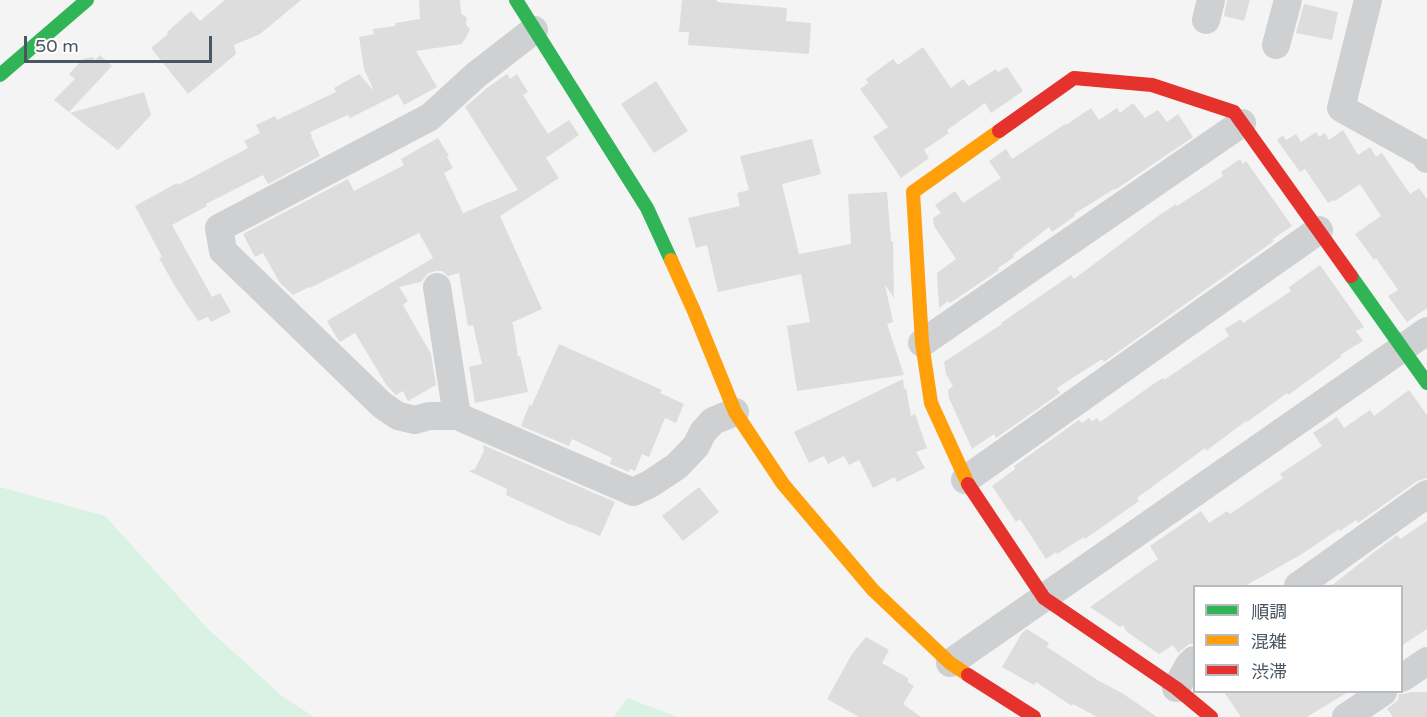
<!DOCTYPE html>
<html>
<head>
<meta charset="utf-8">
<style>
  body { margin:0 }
  #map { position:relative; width:1427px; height:717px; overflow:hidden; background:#f4f4f4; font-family:"Varela Round","Noto Sans JP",sans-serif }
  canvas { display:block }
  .legend { position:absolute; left:1193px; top:585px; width:210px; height:108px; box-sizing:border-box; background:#fff; border:2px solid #b7bbc0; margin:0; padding:8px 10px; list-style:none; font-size:18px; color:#4a5661 }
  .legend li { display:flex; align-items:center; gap:12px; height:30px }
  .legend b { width:30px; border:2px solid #b7bbc0 }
  .scale { position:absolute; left:24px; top:36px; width:188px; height:27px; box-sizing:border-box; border:3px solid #4a5661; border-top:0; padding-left:8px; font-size:18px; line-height:21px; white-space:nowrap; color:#4a5661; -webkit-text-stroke:4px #fff; paint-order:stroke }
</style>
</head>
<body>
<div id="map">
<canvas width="1427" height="717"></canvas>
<ul class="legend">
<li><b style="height:8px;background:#30b455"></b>順調</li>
<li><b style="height:8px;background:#ff9f0a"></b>混雑</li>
<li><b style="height:8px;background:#e5322d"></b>渋滞</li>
</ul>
<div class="scale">50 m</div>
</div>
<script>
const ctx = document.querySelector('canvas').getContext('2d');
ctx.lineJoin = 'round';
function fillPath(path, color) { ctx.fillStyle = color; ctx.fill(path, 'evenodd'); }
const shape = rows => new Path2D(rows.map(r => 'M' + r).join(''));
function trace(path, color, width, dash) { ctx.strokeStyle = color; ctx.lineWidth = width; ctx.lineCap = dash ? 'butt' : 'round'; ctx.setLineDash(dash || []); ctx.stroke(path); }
const green = shape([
  [0,487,105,516,207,628,282,696,314,717,0,717],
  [627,698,678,717,614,717]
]);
const building = shape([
  [225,0,301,0,260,34,234,45,236,54,188,94,151,48,168,34,167,32,191,11,200,21],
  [419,0,460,0,461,13,467,18,466,24,470,30,462,44,416,51,437,87,404,105,398,94,350,118,348,115,310,132,312,136,311,136,320,156,268,184,263,175,206,204,207,206,172,225,212,297,220,293,231,312,211,322,208,317,198,321,176,288,159,258,162,257,135,206,177,183,178,185,248,148,244,141,260,133,256,125,275,116,277,120,336,92,334,88,359,74,374,91,364,69,359,37,374,34,373,29,395,26,395,23,420,19],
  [682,0,717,0,717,2,787,8,786,21,811,23,809,54,688,45,689,32,679,32],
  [1227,0,1250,0,1244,21,1224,16],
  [1304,4,1338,12,1332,40,1296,33],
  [923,47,951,88,963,79,969,86,996,69,998,72,1007,67,1023,91,991,113,985,103,947,130,949,133,924,150,929,158,901,178,873,137,888,127,860,89,868,83,866,79,893,59,898,65],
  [100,55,112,66,69,112,54,100,75,79,69,74,83,59,93,57,95,60],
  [507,74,510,79,517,74,528,92,523,95,548,134,569,120,579,135,546,158,559,178,500,216,542,309,511,323,513,324,518,357,520,356,528,392,475,403,469,367,482,364,473,325,468,326,459,273,448,276,442,271,435,271,427,274,421,282,399,287,408,301,403,305,431,354,436,385,408,401,403,391,396,395,387,386,355,333,340,342,337,338,327,321,433,258,419,233,310,288,309,287,293,295,280,283,263,253,255,257,243,234,348,179,354,191,404,165,401,159,438,138,449,156,447,157,453,168,444,173,463,213,518,190,465,107,487,88],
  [656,81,688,131,654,153,621,104],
  [144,92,151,115,118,150,70,113],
  [1133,103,1145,118,1158,110,1167,122,1178,114,1193,137,1115,190,1114,189,1074,214,1075,216,1052,232,1049,227,1013,255,1014,257,997,269,999,270,950,303,948,301,939,308,937,273,956,259,934,226,933,218,941,213,935,205,955,191,963,203,1001,178,989,161,1006,149,1012,159,1065,124,1066,125,1091,108,1099,120,1117,108,1120,113],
  [1343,130,1358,155,1370,147,1376,157,1382,153,1410,194,1419,188,1427,199,1427,308,1407,322,1388,296,1398,290,1376,258,1374,260,1355,234,1381,216,1360,184,1335,201,1334,200,1328,203,1305,169,1300,172,1277,140,1283,135,1286,140,1296,134,1301,142,1316,132,1319,137,1325,133,1329,140],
  [812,139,821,174,782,184,799,254,851,244,848,194,887,192,891,242,893,241,894,298,885,285,893,322,887,324,904,375,797,391,787,326,810,322,801,274,718,292,707,245,696,248,688,218,740,206,737,193,749,190,740,156],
  [1240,159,1243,164,1246,161,1292,226,1273,239,1274,241,1104,362,1102,359,1057,388,1060,393,996,438,994,434,972,449,949,398,948,390,953,386,946,374,944,362,1002,324,1001,323,1071,275,1074,279,1158,216,1176,204,1177,206,1223,176,1221,172],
  [1320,265,1364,327,1356,331,1363,341,1340,355,1342,356,1288,395,1287,393,1247,422,1246,421,1206,451,1205,448,1137,498,1139,501,1085,539,1084,537,1057,554,1056,552,1046,559,1020,519,1016,522,992,486,1015,469,1014,466,1079,420,1082,423,1089,418,1092,421,1097,418,1100,422,1152,385,1163,378,1164,380,1229,336,1225,329,1241,319,1243,323,1291,291,1289,287],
  [559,344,662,390,660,393,684,404,676,423,665,418,649,457,642,454,635,471,630,469,629,472,610,464,612,458,572,439,569,446,521,426,530,403,531,407],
  [903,379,904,389,906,388,911,416,915,414,927,448,916,452,925,468,897,482,895,477,873,488,859,460,849,465,844,456,828,464,824,456,809,463,794,432],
  [1409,390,1427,415,1427,478,1417,481,1358,523,1356,520,1340,531,1339,529,1302,554,1245,586,1194,586,1194,644,1189,644,1178,653,1173,645,1159,654,1127,632,1123,625,1120,627,1090,607,1158,559,1150,546,1201,511,1209,523,1227,511,1230,514,1283,478,1280,474,1322,446,1313,433,1337,417,1344,428,1370,410,1374,416],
  [483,445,615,502,600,536,571,524,571,525,506,495,507,489,469,471,475,469,484,451],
  [699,487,719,512,683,541,662,516],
  [1427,521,1427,629,1401,646,1401,586,1331,586,1373,553,1397,535,1400,539],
  [1027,629,1049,643,1047,647,1099,681,1122,693,1157,717,1097,717,1073,704,1072,706,1036,682,1034,685,1002,667,1022,633],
  [866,637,889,650,882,663,908,678,908,682,914,686,903,704,921,717,859,717,827,699,852,654],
  [1224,692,1348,692,1307,717,1241,717],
  [1411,692,1427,692,1427,717,1393,717,1387,709,1398,700,1399,694,1404,694]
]);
const street = shape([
  [1368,0,1341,108,1424,154,1427,159],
  [1206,20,1211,0],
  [534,30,476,75,430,117,219,228,223,251,382,405,398,416,415,420,429,416,457,416,633,492,650,484,677,466,696,446,703,432,713,421,735,412],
  [1276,45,1288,0],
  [437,287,457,416],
  [922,343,1242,123],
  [965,480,1319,230],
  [1298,586,1427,494],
  [950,663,1427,331],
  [1402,678,1427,661],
  [1176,688,1189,665,1194,660],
  [1346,717,1383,692]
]);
const fast = shape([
  [516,0,647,208,671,260],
  [0,75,87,0],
  [1351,276,1427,383]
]);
const slow = shape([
  [671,260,694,311,735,412,783,484,873,590,950,663,968,675],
  [968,484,931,403,922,343,913,192,999,131]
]);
const jam = shape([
  [999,131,1074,78,1152,85,1234,112,1351,276],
  [968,484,1044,598,1176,688,1211,717],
  [968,675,1034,717]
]);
fillPath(green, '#d9f2e3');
fillPath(building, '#ddddde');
trace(street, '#ced0d2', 28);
trace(fast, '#30b455', 14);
trace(slow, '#ff9f0a', 14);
trace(jam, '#e5322d', 14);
</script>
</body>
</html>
